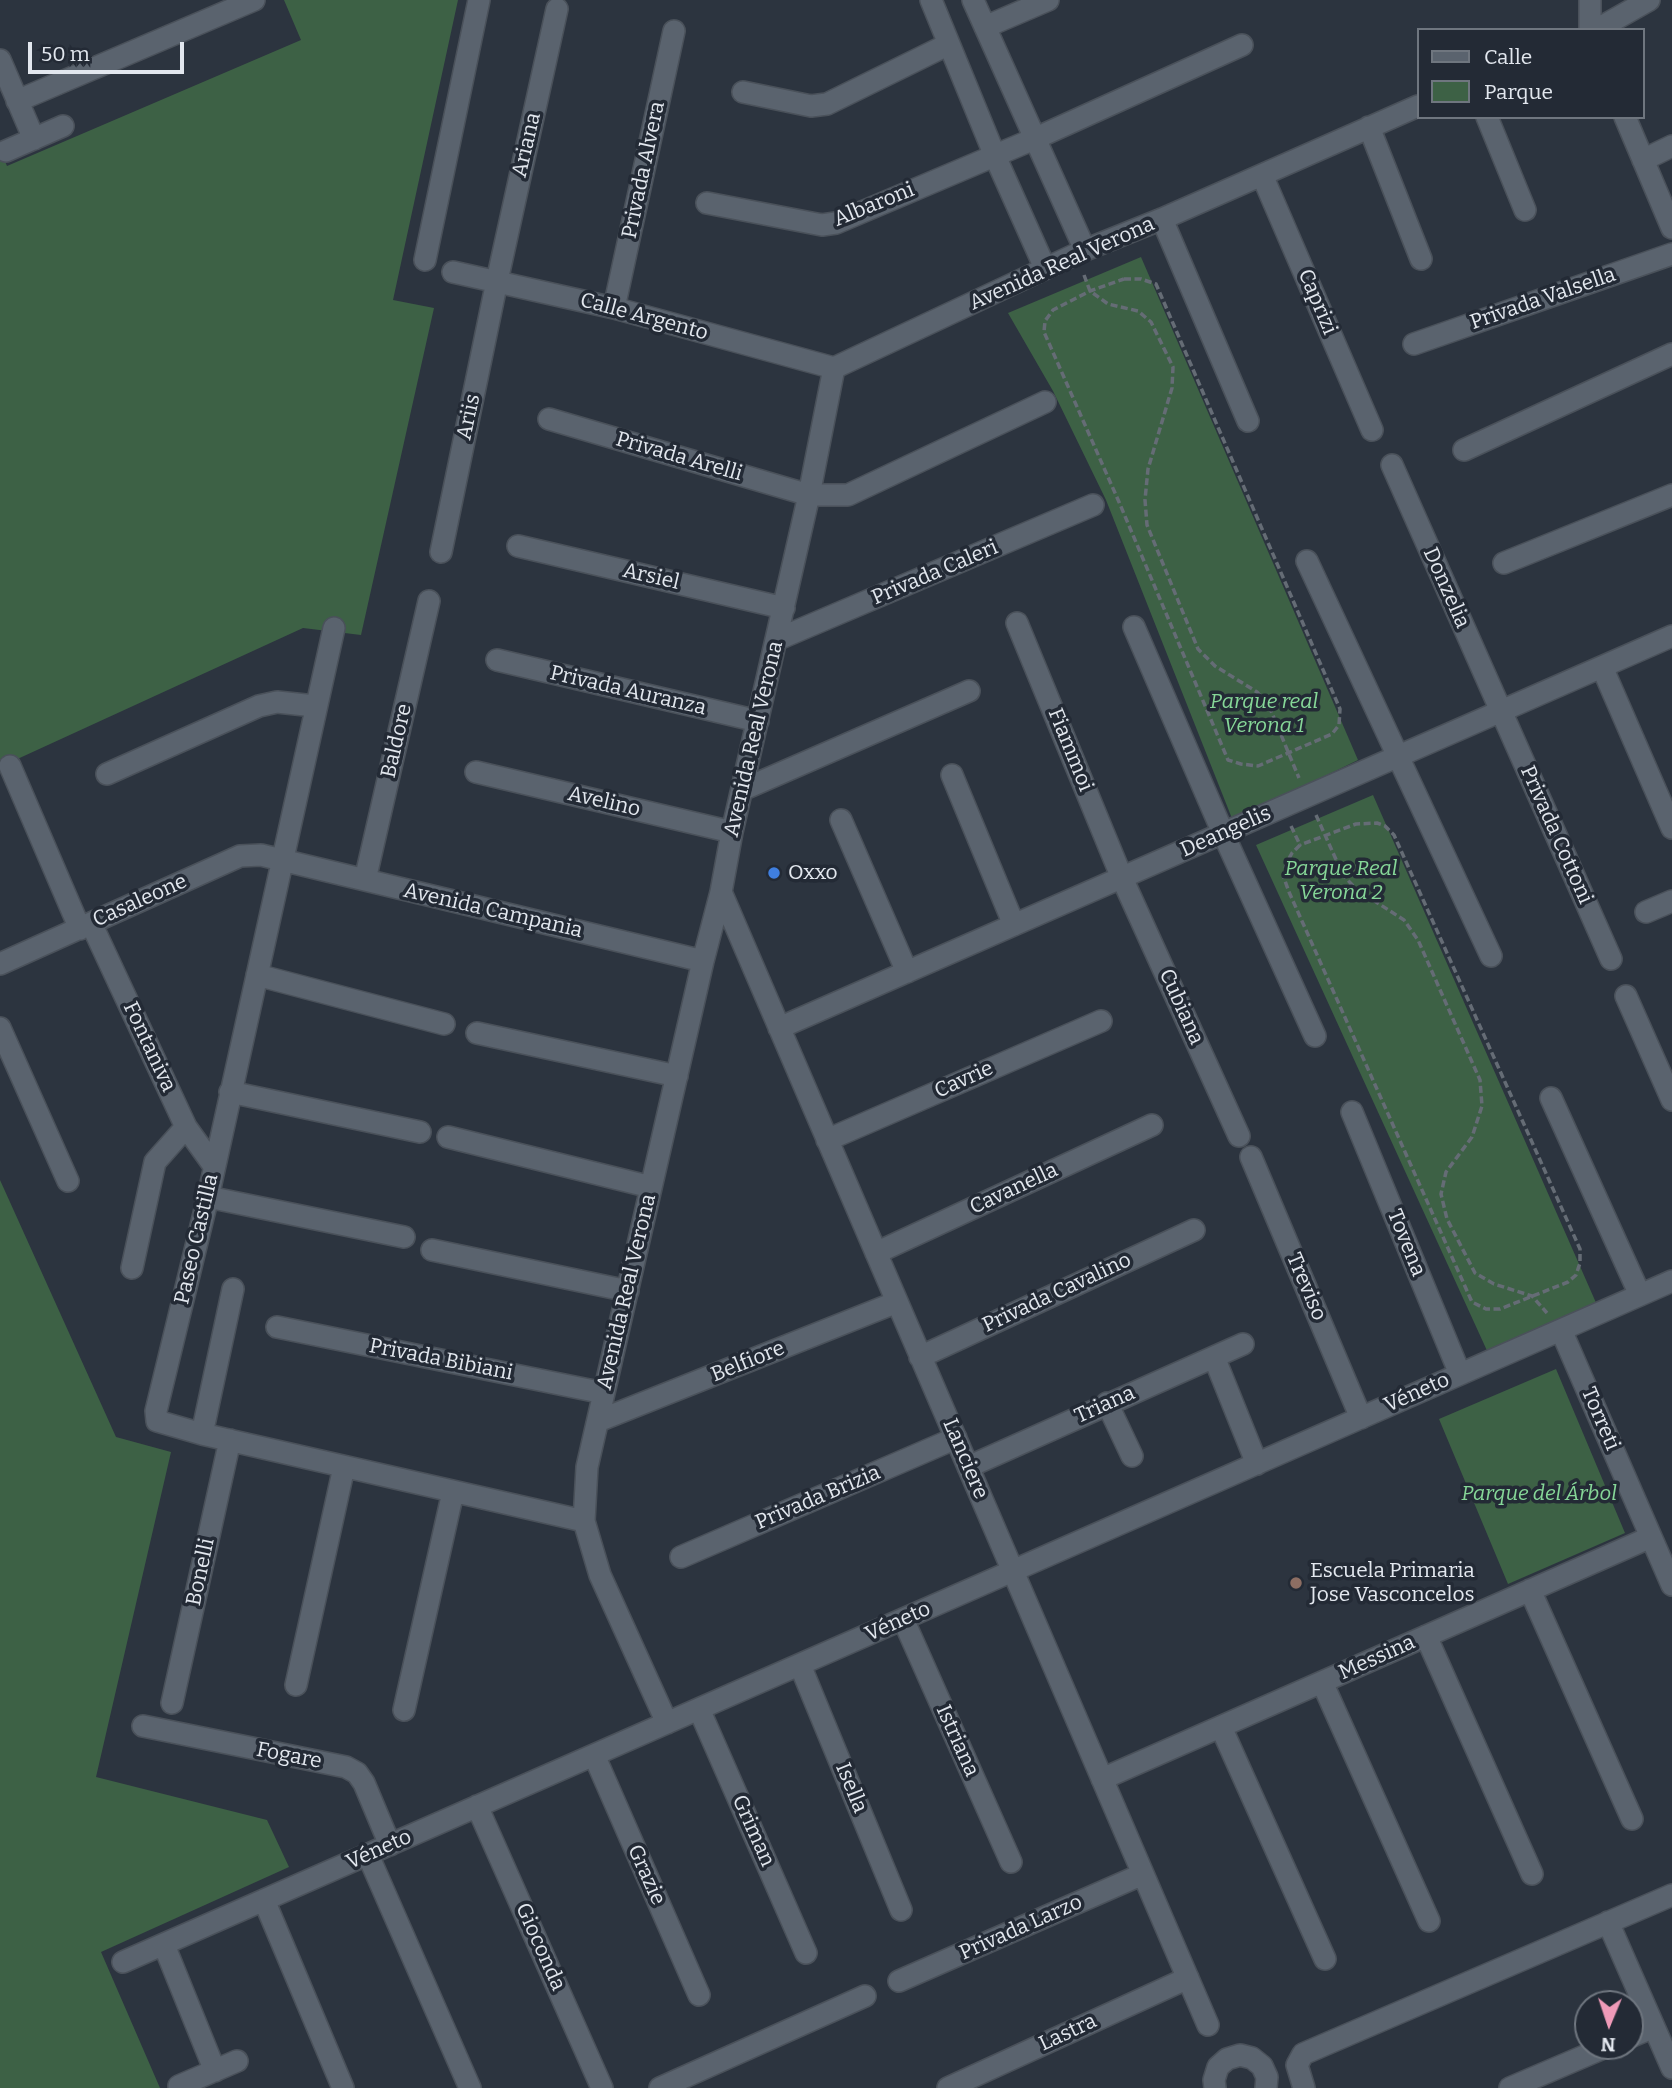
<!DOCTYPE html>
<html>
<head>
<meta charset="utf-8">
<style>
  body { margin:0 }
  #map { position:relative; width:1672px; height:2088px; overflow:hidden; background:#2c343f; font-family:Bitter,serif }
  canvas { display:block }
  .legend { position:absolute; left:1417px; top:28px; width:228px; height:91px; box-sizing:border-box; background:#232a35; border:2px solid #6f767f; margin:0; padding:9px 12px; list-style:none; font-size:21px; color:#e2e7ee }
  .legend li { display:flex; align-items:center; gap:14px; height:35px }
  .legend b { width:35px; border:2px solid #6f767f }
  .north { position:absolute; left:1574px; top:1990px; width:70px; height:70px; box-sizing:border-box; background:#232a35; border:2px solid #6f767f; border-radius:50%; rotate:182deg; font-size:19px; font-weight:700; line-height:28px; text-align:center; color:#e2e7ee }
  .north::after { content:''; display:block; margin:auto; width:24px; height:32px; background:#ef9ab8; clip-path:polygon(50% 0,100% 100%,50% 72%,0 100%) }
  .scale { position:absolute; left:28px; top:42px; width:156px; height:32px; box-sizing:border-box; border:4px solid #e2e7ee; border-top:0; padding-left:9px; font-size:21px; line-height:24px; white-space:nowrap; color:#e2e7ee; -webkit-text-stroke:5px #232a35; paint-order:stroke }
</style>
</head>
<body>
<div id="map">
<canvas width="1672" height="2088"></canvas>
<ul class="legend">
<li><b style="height:9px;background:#5a636e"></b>Calle</li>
<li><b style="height:19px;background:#3d6145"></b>Parque</li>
</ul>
<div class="north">N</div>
<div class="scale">50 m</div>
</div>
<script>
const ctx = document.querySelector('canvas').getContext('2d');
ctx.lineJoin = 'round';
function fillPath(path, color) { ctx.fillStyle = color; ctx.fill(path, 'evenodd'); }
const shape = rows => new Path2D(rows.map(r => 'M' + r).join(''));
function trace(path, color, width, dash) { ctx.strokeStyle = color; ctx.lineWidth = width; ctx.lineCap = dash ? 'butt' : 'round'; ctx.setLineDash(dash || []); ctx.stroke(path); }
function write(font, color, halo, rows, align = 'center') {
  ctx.font = font + ' Bitter,serif'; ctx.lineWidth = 7; ctx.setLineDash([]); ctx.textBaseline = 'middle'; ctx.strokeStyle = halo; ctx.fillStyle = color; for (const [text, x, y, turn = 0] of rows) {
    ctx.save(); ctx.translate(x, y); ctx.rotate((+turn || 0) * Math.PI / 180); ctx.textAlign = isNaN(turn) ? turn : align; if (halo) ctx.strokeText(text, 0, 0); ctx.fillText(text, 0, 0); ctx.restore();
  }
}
const green = shape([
  [284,0,458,0,393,300,434,308,361,635,303,628,0,767,0,150,7,166,301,40],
  [1141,257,1358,760,1233,821,1106,500,1053,391,1008,313],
  [1373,795,1597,1305,1489,1355,1256,845],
  [0,1180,116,1437,171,1452,96,1777,267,1820,289,1867,101,1952,160,2088,0,2088],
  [1556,1369,1625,1533,1508,1584,1439,1419]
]);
const path = shape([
  [1084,275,1090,291,1108,304,1138,311,1151,322,1173,367,1172,388,1148,469,1145,500,1147,525,1198,649,1215,666,1257,692,1269,706,1299,778],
  [1124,279,1141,279,1156,284,1340,709,1339,725,1332,734,1258,766,1241,764,1228,760,1119,502,1044,332,1045,321,1053,310,1090,291,1124,279],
  [1316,815,1343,875,1356,889,1404,920,1418,940,1480,1080,1482,1106,1472,1137,1446,1172,1441,1194,1447,1219,1475,1273,1494,1284,1532,1296,1547,1313],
  [1291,826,1300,845,1292,853,1286,864,1284,878,1289,892,1472,1302,1486,1309,1500,1309,1568,1282,1576,1275,1580,1263,1580,1249,1394,835,1385,826,1377,823,1356,824,1300,845]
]);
const minor = shape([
  [931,0,995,156,1045,268],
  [973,0,1085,250],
  [1590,0,1590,30],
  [985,27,1048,0],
  [1596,30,1649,0],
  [0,60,34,139],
  [743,92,811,106,827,104,949,44],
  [17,101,254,0],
  [1487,117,1525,210],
  [1625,117,1672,228],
  [1369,127,1421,259],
  [6,151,63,126],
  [1643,160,1672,146],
  [1262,175,1372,430],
  [707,203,822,225,836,223,1034,139,1242,45],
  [1162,219,1248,421],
  [425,260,479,0],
  [453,272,614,308,834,368],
  [614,308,674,31],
  [1414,344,1672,254],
  [834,368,1085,250,1162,219,1418,106],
  [549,419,809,495,848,495,1045,402],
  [1464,450,1672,354],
  [1392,465,1611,959],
  [518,546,784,608],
  [441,552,497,281,557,9],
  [1307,561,1491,956],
  [1504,563,1672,495],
  [1017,623,1122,878,1239,1136],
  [1134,627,1223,833,1315,1036],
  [334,628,208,1197,156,1411,157,1421,202,1434,584,1521],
  [776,640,1093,505],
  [497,660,758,721],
  [1602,667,1672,828],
  [10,766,80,929],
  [476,772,732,832],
  [107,774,259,706,277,702,315,706],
  [952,775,1014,925],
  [742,790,969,691],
  [841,820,907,972],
  [365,880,429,601],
  [721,892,1208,2025],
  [1646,912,1672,901],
  [91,923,186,1127,214,1166],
  [0,964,240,856,261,855,703,961],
  [257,975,444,1024],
  [1626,996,1672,1100],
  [0,1028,68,1181],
  [779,1028,1672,636],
  [477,1033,677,1076],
  [230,1092,420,1132],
  [1551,1098,1640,1295],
  [1352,1112,1460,1374],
  [448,1137,651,1187],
  [827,1140,1101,1021],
  [1251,1157,1361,1418],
  [208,1197,404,1237],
  [432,1250,628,1291],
  [876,1253,1152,1125],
  [132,1268,155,1162,186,1127],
  [277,1327,604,1393],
  [1561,1330,1672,1585],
  [920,1357,1194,1230],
  [1214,1357,1257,1464],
  [1107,1403,1132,1456],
  [598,1421,897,1302],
  [202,1434,233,1289],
  [968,1467,1243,1344],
  [681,1557,956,1438],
  [1530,1590,1632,1819],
  [903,1619,1011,1862],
  [1426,1636,1532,1874],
  [800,1665,901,1910],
  [1322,1682,1429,1921],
  [296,1685,344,1467],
  [172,1703,230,1440],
  [699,1709,806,1953],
  [404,1710,453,1492],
  [667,1723,600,1575,584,1521,587,1467,703,961,721,892,732,832,809,495,834,368],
  [143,1726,346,1767,357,1773,364,1783,390,1845],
  [1221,1727,1325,1959],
  [594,1755,699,1995],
  [1102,1779,1651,1537],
  [477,1806,602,2088],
  [368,1855,470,2088],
  [264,1900,343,2088],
  [1608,1922,1672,2068],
  [164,1945,215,2071],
  [123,1962,1672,1281],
  [899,1981,1143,1874],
  [1630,2037,1654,2027],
  [179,2086,237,2061],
  [660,2088,865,1996],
  [948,2088,1188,1978],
  [1215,2088,1214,2080,1218,2067,1227,2059,1240,2055,1252,2058,1262,2066,1267,2077,1266,2088],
  [1304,2088,1297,2065,1303,2054,1672,1895],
  [1510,2088,1608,2046]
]);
const markers = [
  [774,873,7,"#3f7fe0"],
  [1296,1583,7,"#8d6e63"]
];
const streetNames = [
  ["Ariana",527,145,-77],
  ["Privada Alvera",644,170,-78],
  ["Albaroni",874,205,-22],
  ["Avenida Real Verona",1062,264,-24],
  ["Privada Valsella",1543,299,-19],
  ["Caprizi",1317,302,67],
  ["Calle Argento",644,317,15],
  ["Ariis",469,417,-78],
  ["Privada Arelli",679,457,16],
  ["Privada Caleri",935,573,-23],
  ["Arsiel",651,577,13],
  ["Donzelia",1446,588,66],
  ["Privada Auranza",628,691,13],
  ["Avenida Real Verona",754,739,-77],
  ["Baldore",397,741,-77],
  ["Fiammoi",1070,750,68],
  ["Avelino",604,802,13],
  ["Deangelis",1226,832,-24],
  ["Privada Cottoni",1556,835,66],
  ["Casaleone",140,901,-24],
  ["Avenida Campania",493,911,13],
  ["Cubiana",1181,1007,66],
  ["Fontaniva",149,1047,65],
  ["Cavrie",964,1080,-24],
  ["Cavanella",1014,1189,-25],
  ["Paseo Castilla",197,1239,-77],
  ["Tovena",1406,1243,68],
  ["Treviso",1306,1287,67],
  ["Avenida Real Verona",627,1292,-77],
  ["Privada Cavalino",1057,1293,-25],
  ["Privada Bibiani",441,1360,11],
  ["Belfiore",748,1362,-22],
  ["Véneto",1417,1393,-24],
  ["Triana",1105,1405,-24],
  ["Torreti",1600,1419,67],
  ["Lanciere",965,1459,67],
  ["Privada Brizia",818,1498,-23],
  ["Bonelli",201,1572,-78],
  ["Véneto",898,1622,-24],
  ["Messina",1377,1658,-24],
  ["Istriana",957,1741,66],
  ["Fogare",289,1756,11],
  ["Isella",851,1788,68],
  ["Griman",753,1831,66],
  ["Véneto",379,1850,-24],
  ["Grazie",646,1875,66],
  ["Privada Larzo",1021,1928,-24],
  ["Gioconda",540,1947,66],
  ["Lastra",1068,2033,-25]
];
const parkNames = [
  ["Parque real",1264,702],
  ["Verona 1",1264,726],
  ["Parque Real",1341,869],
  ["Verona 2",1341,893],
  ["Parque del Árbol",1539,1494]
];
const poiNames = [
  ["Oxxo",788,873],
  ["Escuela Primaria",1310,1571],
  ["Jose Vasconcelos",1310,1595]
];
fillPath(green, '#3d6145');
trace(minor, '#4a515a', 24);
trace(path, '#656c75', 3.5, [7, 3.5]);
trace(minor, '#5a636e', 21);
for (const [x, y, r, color] of markers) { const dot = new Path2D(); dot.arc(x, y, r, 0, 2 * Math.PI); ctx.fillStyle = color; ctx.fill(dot); trace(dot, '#232a35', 2.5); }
write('21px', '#e2e7ee', '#232a35', streetNames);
write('italic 21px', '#86d798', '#232a35', parkNames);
write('21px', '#e2e7ee', '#232a35', poiNames, 'left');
</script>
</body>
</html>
